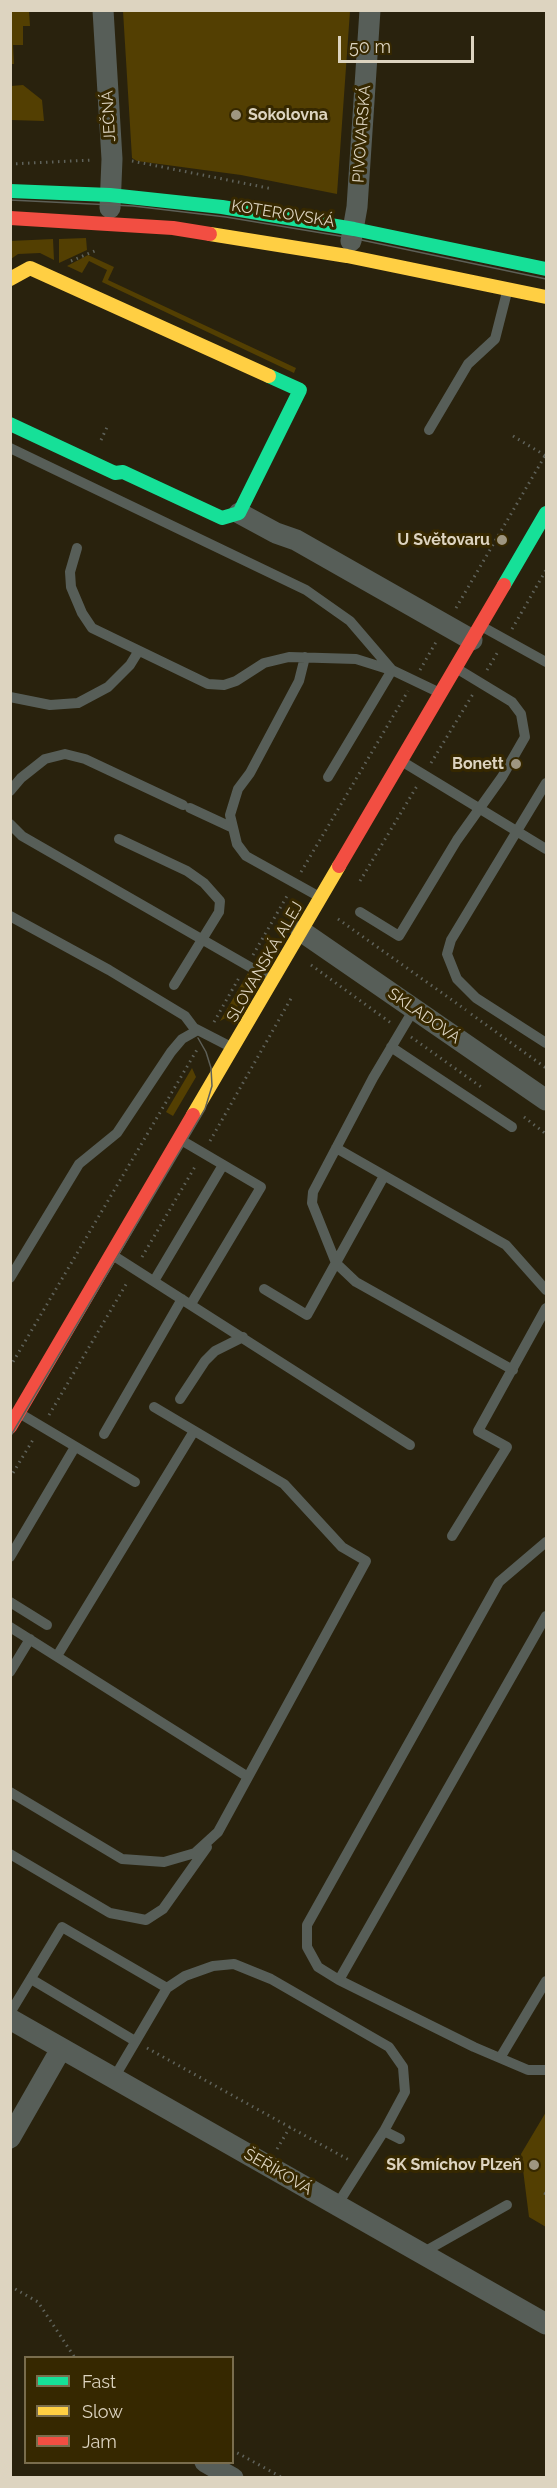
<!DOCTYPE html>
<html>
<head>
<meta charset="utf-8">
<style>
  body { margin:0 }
  #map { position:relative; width:557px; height:2488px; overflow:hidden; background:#29220d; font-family:Raleway,sans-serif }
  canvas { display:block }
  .frame { position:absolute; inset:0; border:12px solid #ddd4c0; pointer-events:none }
  .legend { position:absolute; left:24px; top:2356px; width:210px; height:108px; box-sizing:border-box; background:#362800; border:2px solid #796d4d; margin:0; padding:8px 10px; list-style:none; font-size:18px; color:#ddd4c0 }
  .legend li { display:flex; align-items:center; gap:12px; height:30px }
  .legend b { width:30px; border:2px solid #796d4d }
  .scale { position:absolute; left:338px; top:36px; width:136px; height:27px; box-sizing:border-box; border:3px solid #ddd4c0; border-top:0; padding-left:8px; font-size:18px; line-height:21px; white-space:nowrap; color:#ddd4c0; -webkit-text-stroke:4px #362800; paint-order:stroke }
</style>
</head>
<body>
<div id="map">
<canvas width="557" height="2488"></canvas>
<div class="frame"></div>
<ul class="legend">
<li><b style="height:8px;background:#16e098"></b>Fast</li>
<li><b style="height:8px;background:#ffcf43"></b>Slow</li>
<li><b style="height:8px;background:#f24e42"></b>Jam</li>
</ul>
<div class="scale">50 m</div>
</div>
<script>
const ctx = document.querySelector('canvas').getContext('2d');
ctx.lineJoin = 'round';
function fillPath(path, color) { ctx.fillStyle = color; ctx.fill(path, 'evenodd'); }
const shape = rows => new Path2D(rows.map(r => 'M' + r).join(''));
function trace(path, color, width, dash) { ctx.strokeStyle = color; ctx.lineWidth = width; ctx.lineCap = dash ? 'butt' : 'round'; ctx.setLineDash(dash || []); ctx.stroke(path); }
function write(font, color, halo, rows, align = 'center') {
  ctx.font = font + ' Raleway,sans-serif'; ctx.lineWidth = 6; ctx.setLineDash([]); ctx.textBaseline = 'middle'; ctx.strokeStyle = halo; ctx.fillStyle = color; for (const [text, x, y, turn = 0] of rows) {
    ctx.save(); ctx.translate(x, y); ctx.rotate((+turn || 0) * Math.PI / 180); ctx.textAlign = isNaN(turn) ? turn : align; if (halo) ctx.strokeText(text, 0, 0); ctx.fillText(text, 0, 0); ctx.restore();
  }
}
const green = shape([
  [10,11,29,11,30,26,23,26,23,45,13,45,14,64,11,64],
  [123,11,350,11,337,194,241,175,137,161,132,158],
  [23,85,42,100,44,121,11,120,11,86],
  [86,238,87,250,59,263,59,239],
  [53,239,54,260,40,253,18,254,11,259,10,241],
  [88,255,114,267,108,280,296,368,294,373,102,282,107,270,89,261,82,273,67,266],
  [248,973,251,977,250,986,233,1014,220,1021],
  [192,1068,196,1077,173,1116,166,1112],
  [546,2112,546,2227,529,2217,521,2154]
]);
const path = shape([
  [132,161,273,189],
  [10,164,93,160],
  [71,261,97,250],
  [513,436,546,456],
  [101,440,108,425],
  [456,608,546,454],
  [512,629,546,570],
  [420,670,436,642],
  [487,670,499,650],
  [431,763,473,694],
  [301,872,408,691],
  [360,881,417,786],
  [338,919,466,1010],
  [253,955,287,896],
  [311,965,391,1023],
  [471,1014,546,1068],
  [214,1022,240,976],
  [411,1037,484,1089],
  [524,1117,546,1134],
  [210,1141,293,995],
  [142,1257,196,1165],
  [10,1367,198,1048],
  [49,1415,128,1281],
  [10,1478,34,1438],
  [147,2048,349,2160],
  [277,2149,290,2127],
  [544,2193,546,2194],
  [10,2286,38,2302,75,2358],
  [232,2450,283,2478]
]);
const lane = shape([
  [429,430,468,364,495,339,507,292],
  [10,448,306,590,350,621,392,670],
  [77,548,70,572,71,587,82,613,92,628,208,684,224,685,236,681,264,663,289,657,356,659,391,670],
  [481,626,546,662],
  [305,657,299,681,250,773,238,789,230,815,237,844,246,856,318,896],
  [10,697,50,705,78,703,108,687,130,665,138,652],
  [403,762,546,849],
  [328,777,392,670,438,692],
  [546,783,451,940,447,954,457,979,476,998,546,1043],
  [10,791,21,778,45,759,65,754,85,759,183,805],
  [190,808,233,828],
  [10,824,22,836,271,979],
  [119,839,187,871,204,883,220,901,219,912,174,985],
  [360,912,399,936,457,840,502,777,525,737,521,714,512,702,456,668],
  [10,916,109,970,185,1016,194,1028,231,1047],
  [414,1009,373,1078,313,1192,312,1203,336,1263,356,1282,513,1370],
  [391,1047,512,1127],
  [181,1140,261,1187,191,1304],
  [336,1148,506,1245,546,1290],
  [114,1256,410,1445],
  [10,1278,79,1164,117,1133,171,1052,182,1039,198,1030],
  [154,1281,223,1165],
  [264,1289,307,1315,384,1176],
  [180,1399,205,1361,215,1351,243,1337],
  [19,1413,135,1482],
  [104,1434,182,1299],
  [452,1536,507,1447,478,1431,546,1308],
  [546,1542,499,1582,307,1925,307,1947,318,1967,339,1980,474,2047,528,2070,546,2070],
  [10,1557,75,1447],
  [10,1602,47,1625],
  [10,1627,248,1777],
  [57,1656,194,1431],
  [10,1672,30,1639],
  [10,1792,122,1859,164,1862,195,1853,218,1832,366,1561,342,1547,284,1484,154,1407],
  [10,1854,110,1913,146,1920,163,1909,207,1847],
  [31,1979,135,2041],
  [339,1980,546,1616],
  [167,1988,185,1976,213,1966,234,1964,271,1979,389,2047,403,2067,405,2092,384,2131],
  [10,2013,62,1927,167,1988,114,2078],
  [500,2058,546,1981],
  [337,2205,384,2131,400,2139],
  [422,2253,507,2205]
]);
const street = shape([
  [103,10,112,159,110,208],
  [351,241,357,207,370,10],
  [239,513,276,533,296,540,472,640],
  [301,931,546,1100],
  [10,2019,546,2324],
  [10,2138,61,2049],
  [205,2462,233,2478]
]);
const fast = shape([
  [10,191,110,195,222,207,354,229,546,269],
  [10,424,115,473,123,472,222,518,239,513,300,390,269,376],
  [504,585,546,513]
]);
const slow = shape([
  [210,234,347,256,546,297],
  [10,279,30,268,269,376],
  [193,1115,339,866]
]);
const jam = shape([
  [10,218,173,228,210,234],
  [339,866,504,585],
  [10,1427,193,1115]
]);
const tram = shape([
  [10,200,133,206,226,217,352,238,546,279],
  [10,1437,205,1109,212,1086,211,1068,206,1052,198,1038]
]);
const markers = [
  [236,115,6,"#9e9681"],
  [502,540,6,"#9e9681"],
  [516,764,6,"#9e9681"],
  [534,2165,6,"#9e9681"]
];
const poiNames = [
  ["Sokolovna",248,115,"left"],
  ["U Světovaru",490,540],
  ["Bonett",504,764],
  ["SK Smíchov Plzeň",522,2165]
];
const streetNames = [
  ["JEČNÁ",109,116,-93],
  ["PIVOVARSKÁ",362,134,-86],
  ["KOTEROVSKÁ",283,214,9],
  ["SLOVANSKÁ ALEJ",265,962,-60],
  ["SKLADOVÁ",424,1016,35],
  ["ŠEŘÍKOVÁ",278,2172,30]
];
fillPath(green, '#533f02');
trace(path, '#5f625a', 3, [1.5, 4.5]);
trace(lane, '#575e58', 10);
trace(street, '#575e58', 21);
trace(fast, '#16e098', 14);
trace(slow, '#ffcf43', 14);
trace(jam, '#f24e42', 14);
trace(tram, '#5d5f57', 1.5);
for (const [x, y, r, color] of markers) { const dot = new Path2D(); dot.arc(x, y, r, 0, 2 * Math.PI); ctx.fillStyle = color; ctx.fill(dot); trace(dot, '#362800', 2); }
write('bold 16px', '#ddd4c0', '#362800', poiNames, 'right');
write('16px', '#ddd4c0', '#362800', streetNames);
</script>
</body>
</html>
